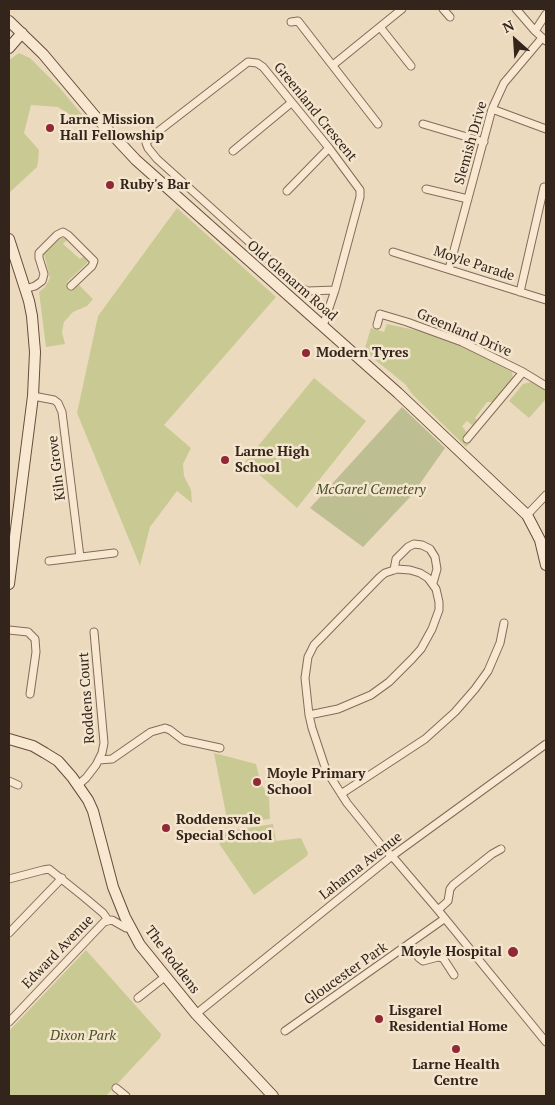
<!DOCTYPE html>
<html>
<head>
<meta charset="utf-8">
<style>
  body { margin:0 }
  #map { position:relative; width:555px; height:1105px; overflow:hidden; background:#ecdabf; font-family:"PT Serif",serif }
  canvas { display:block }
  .frame { position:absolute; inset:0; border:10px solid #34251c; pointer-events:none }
  .north { position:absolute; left:490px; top:15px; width:50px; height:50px; -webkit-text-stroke:4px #f4e5ce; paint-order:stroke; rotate:334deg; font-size:14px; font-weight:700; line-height:20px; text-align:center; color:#34251c }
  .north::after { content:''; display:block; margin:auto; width:18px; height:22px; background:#34251c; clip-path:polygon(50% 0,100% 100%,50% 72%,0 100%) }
</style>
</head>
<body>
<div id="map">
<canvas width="555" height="1105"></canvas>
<div class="frame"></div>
<div class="north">N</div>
</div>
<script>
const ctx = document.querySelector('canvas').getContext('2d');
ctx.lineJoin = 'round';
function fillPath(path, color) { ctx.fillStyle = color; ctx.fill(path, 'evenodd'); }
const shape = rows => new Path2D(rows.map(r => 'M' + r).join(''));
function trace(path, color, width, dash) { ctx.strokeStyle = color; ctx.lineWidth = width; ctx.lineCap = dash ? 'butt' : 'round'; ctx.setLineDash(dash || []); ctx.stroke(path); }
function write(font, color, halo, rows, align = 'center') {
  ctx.font = font + ' "PT Serif",serif'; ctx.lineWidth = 5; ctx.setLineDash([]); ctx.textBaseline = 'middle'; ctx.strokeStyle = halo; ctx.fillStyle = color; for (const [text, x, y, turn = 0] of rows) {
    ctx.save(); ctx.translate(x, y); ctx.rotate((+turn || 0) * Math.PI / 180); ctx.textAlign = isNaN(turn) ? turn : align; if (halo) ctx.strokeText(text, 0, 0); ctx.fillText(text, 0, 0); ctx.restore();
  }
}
const green = shape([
  [19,53,30,58,59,87,85,118,78,120,58,107,31,105,24,133,39,150,38,162,37,167,9,193,9,60],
  [177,208,276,297,164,425,191,448,183,464,184,476,191,490,192,503,177,491,150,527,140,566,77,413,98,316],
  [61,238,64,238,67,240,63,244,80,259,84,256,88,259,88,262,67,282,73,290,79,285,93,299,87,306,73,312,64,322,62,332,65,344,46,347,39,292,45,287,50,278,44,254],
  [387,324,420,331,449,341,470,350,512,372,513,379,493,402,487,402,475,418,478,421,476,424,472,425,467,421,462,426,467,433,466,437,471,442,466,447,413,395,405,384,364,351,371,328,384,332],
  [314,378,366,421,297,508,245,462],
  [531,382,546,391,546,399,529,418,509,401,523,384],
  [214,753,256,764,261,784,269,797,270,819,228,824],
  [273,824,276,841,301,838,308,853,307,856,254,895,220,845,219,839,227,831],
  [86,950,161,1034,160,1038,106,1096,9,1096,9,1031]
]);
const cemetery = shape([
  [402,407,445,448,412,495,363,547,310,508]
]);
const street = shape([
  [443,9,450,17],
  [516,9,535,31,546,41],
  [291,22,298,21,378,124],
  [380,27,411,66],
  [535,31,546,14],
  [333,65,402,9],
  [492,109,546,129],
  [423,124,484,142],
  [233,151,291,103],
  [426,189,468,199],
  [287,191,329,148],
  [393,252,546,300],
  [449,269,492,109,504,83,542,38],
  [25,289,35,286,42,281,44,274,39,258,39,253,57,235,63,232,68,235,94,261,92,266,71,286],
  [520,292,544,187],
  [377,325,380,314,407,322,462,342,523,372,546,386],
  [323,326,335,290,360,197,360,190,329,148,263,67,257,63,248,62,151,137,146,143,148,148,157,159,299,287,308,291,335,290],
  [33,396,54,400,58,403,62,412,80,557],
  [467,439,523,372],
  [527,515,546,495],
  [49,561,114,553],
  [394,570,396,559,408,547,414,544,422,545,430,549,435,557,437,569,433,583],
  [9,630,28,632,35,639,36,652,30,694],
  [309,715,338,709,371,695,389,682,412,659,421,649,432,629,439,610,439,602,436,589,428,578,420,573,410,570,397,569,385,573,380,577,314,645,308,657,305,678,309,715,312,728,326,770,347,803,385,850,392,856,438,910,546,1042],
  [99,760,112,759,151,732,165,728,170,730,183,740,220,748],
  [9,781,18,785],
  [78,785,86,778,96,765,102,753,104,743,94,632],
  [341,794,425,739,455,712,475,689,488,671,500,643,504,623],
  [9,879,43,870,49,869,84,897,103,913,108,920],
  [438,910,448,901,450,889,453,885,492,854,501,849],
  [9,933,62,878],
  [410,945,419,958,423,961,438,957,443,958,454,975],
  [138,998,166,976],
  [196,1014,392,856,546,744],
  [9,1022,104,922,112,920,126,928,131,928],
  [285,1031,444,919],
  [116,1088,126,1096]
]);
const secondary = shape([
  [9,21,43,54,95,116,136,160,398,393,527,515,540,540,546,565],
  [9,48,22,33],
  [9,239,29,301,32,316,35,352,33,396,9,584],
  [9,739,33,746,45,753,58,761,72,777,88,800,93,811,113,887,125,917,140,945,196,1014,273,1096]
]);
const markers = [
  [50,128,5,"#912935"],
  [110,185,5,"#912935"],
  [306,353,5,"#912935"],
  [225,460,5,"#912935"],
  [257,782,5,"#912935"],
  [166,828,5,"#912935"],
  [513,952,6,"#912935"],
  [379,1019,5,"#912935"],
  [456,1049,5,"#912935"]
];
const streetNames = [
  ["Greenland Crescent",315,112,51],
  ["Slemish Drive",471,143,-74],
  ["Moyle Parade",474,264,18],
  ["Old Glenarm Road",292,281,41],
  ["Greenland Drive",464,333,23],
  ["Kiln Grove",57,468,-97],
  ["Roddens Court",87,698,-94],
  ["Laharna Avenue",361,866,-38],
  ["Edward Avenue",58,952,-46],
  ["The Roddens",172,960,53],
  ["Gloucester Park",346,974,-35]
];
const poiNames = [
  ["Larne Mission",60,120],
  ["Hall Fellowship",60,136],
  ["Ruby's Bar",120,185],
  ["Modern Tyres",316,353],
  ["Larne High",235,452],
  ["School",235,468],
  ["Moyle Primary",267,774],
  ["School",267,790],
  ["Roddensvale",176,820],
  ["Special School",176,836],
  ["Moyle Hospital",502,952,"right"],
  ["Lisgarel",389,1011],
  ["Residential Home",389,1027],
  ["Larne Health",456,1065,"center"],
  ["Centre",456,1081,"center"]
];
const parkNames = [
  ["McGarel Cemetery",371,490],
  ["Dixon Park",83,1036]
];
fillPath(green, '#c9ca93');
fillPath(cemetery, '#bebe93');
trace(street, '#846b58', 9);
trace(secondary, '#664c3b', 12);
trace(street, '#f8e8d1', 7);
trace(secondary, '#f8e8d1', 10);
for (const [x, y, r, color] of markers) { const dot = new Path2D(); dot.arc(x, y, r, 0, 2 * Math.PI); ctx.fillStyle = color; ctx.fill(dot); trace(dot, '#f4e5ce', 2); }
write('14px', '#34251c', '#f4e5ce', streetNames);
write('bold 14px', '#34251c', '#f4e5ce', poiNames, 'left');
write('italic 14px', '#495023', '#f4e5ce', parkNames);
</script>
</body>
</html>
